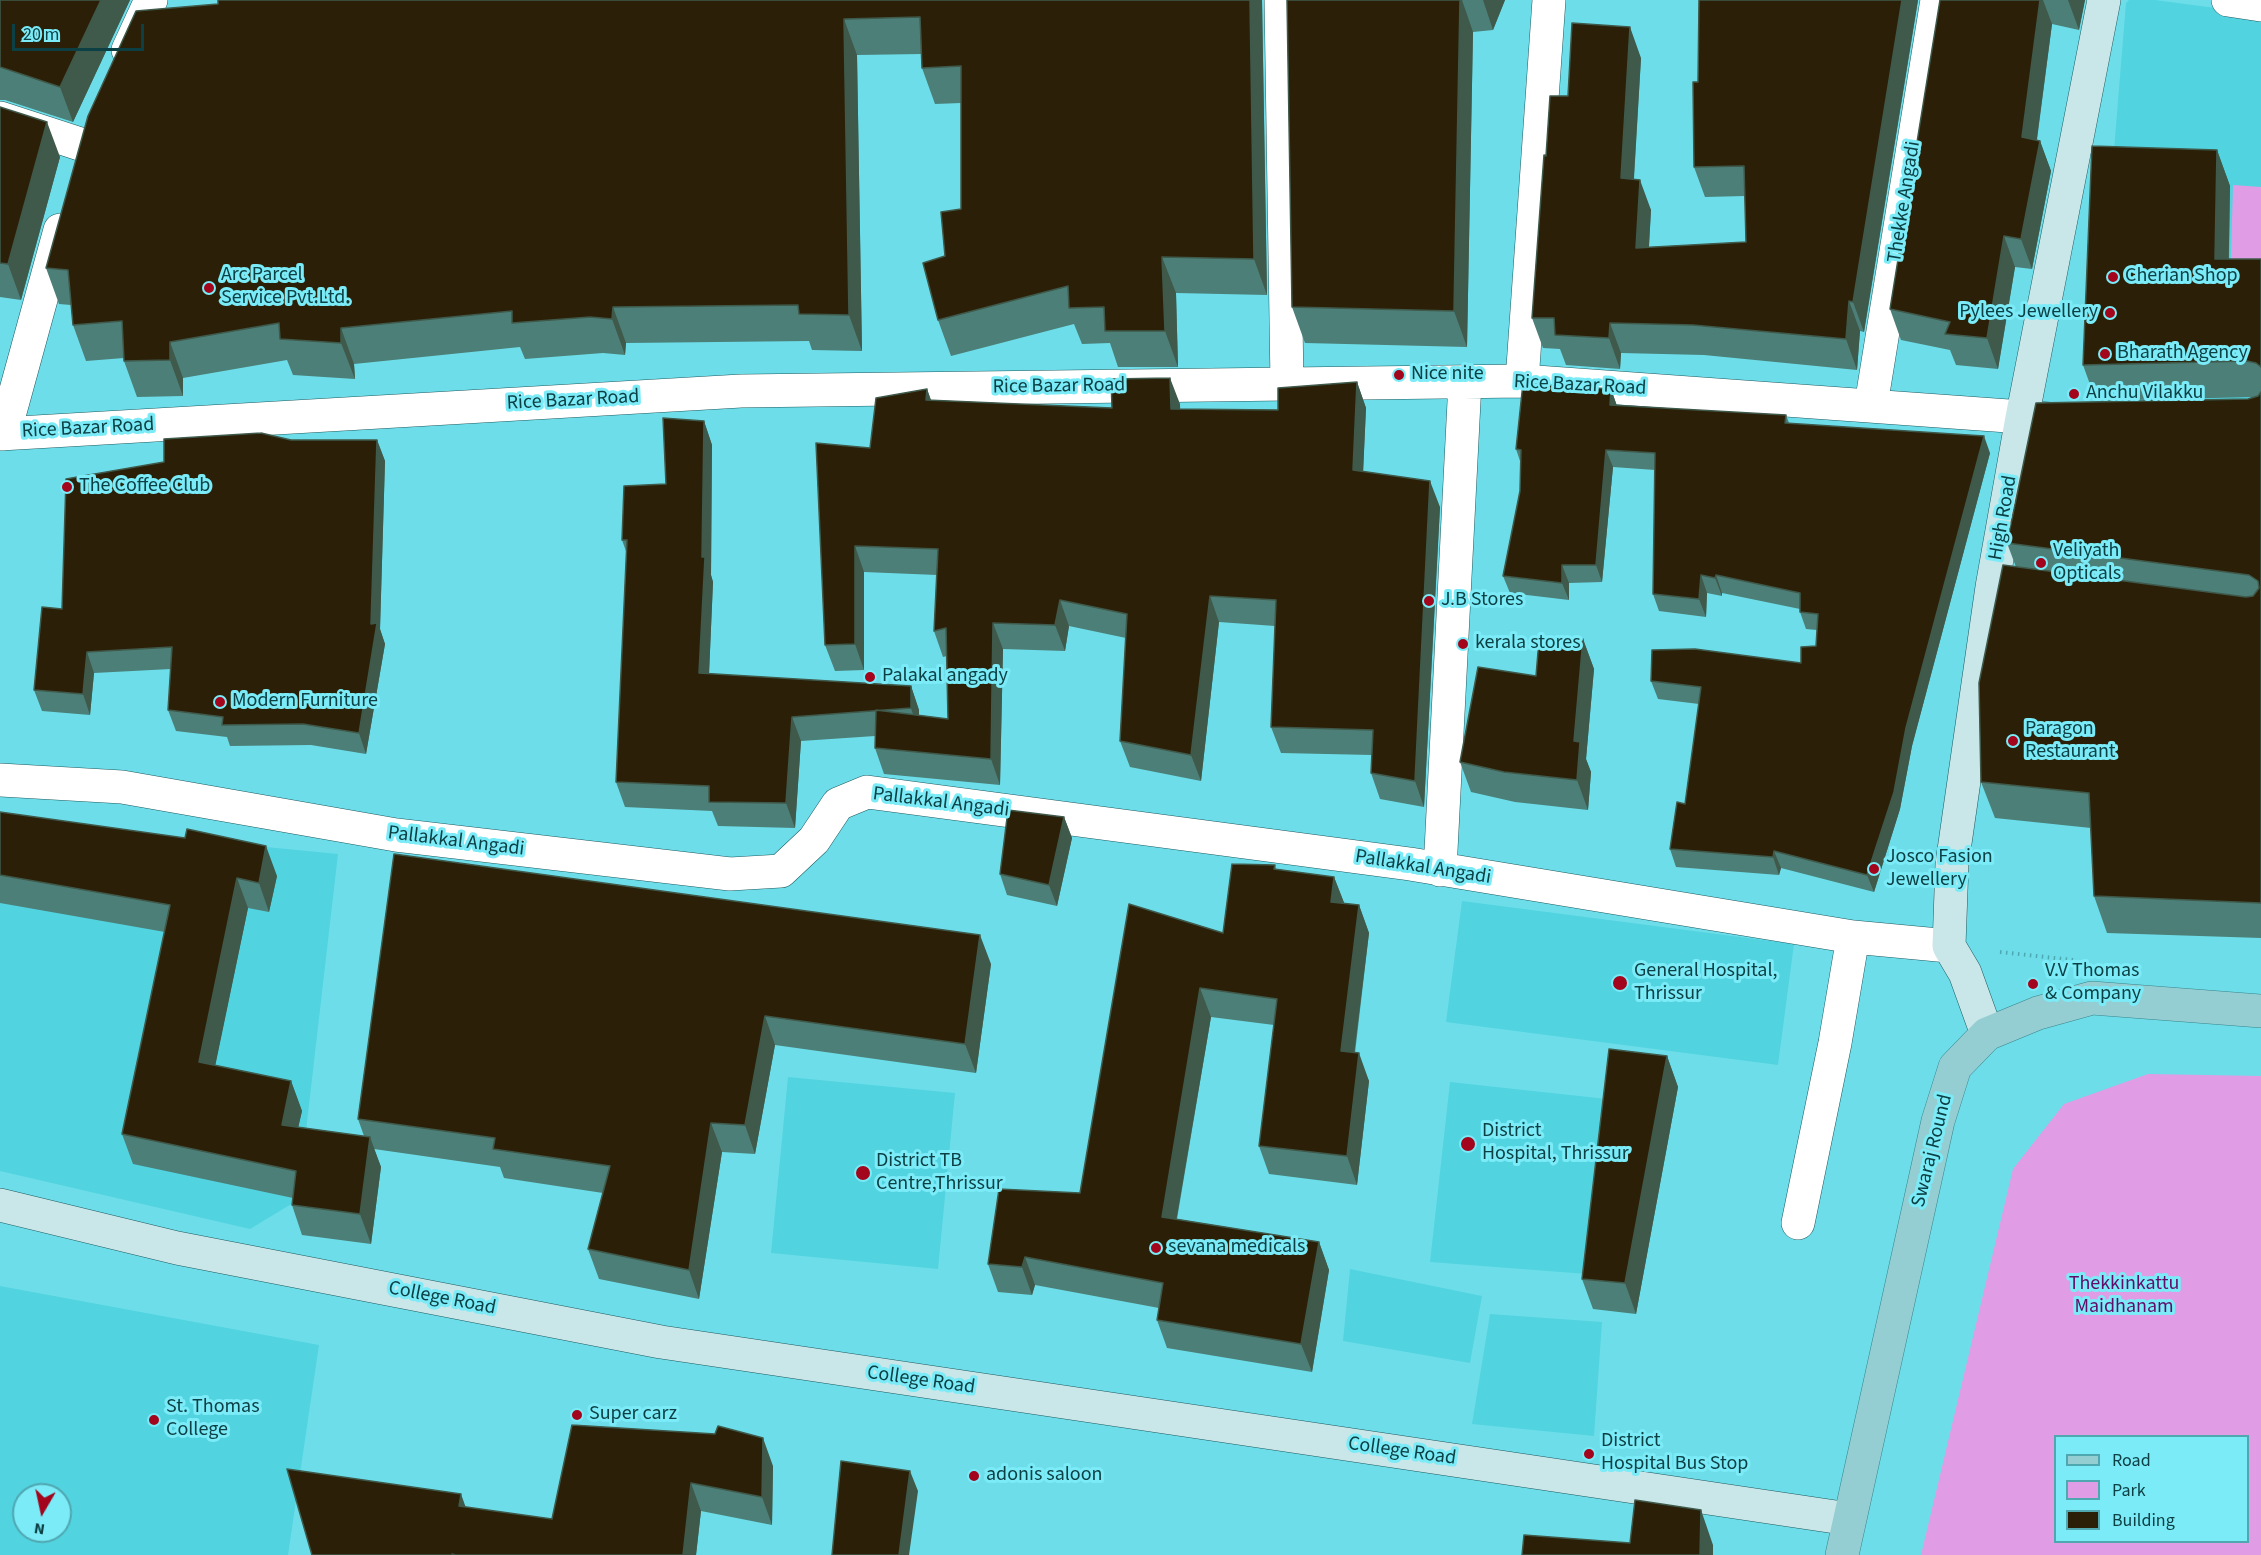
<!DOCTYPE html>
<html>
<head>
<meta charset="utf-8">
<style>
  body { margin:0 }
  #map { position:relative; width:2261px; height:1555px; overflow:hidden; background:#6ddee9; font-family:"Source Sans 3",sans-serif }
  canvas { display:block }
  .legend { position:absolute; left:2054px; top:1435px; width:195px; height:108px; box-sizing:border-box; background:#7bebf7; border:2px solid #4fa7b0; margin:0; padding:8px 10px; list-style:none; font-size:18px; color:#0d4045 }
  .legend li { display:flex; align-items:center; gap:12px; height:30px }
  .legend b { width:30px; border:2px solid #4fa7b0 }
  .north { position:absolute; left:12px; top:1483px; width:60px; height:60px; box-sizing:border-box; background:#7bebf7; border:2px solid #4fa7b0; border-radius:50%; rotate:189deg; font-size:16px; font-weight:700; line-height:24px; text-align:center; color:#0d4045 }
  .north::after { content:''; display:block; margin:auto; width:21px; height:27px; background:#a2051c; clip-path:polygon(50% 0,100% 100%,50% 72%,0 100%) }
  .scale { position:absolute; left:12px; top:24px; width:132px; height:27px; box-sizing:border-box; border:3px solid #0d4045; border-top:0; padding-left:8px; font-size:18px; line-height:21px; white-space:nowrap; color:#0d4045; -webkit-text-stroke:4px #7bebf7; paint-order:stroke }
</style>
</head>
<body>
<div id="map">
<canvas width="2261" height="1555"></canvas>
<ul class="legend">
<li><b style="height:8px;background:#94cdd2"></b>Road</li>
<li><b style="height:16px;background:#e19ce6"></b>Park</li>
<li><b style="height:16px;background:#2b2007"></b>Building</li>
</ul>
<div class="north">N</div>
<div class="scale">20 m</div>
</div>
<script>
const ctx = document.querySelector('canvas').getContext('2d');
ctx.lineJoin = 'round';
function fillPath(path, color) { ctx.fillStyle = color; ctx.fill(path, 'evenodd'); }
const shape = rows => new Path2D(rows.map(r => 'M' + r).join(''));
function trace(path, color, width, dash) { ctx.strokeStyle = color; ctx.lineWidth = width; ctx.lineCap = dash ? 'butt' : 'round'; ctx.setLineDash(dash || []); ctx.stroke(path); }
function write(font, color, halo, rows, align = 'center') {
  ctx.font = font + ' "Source Sans 3",sans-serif'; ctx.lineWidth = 6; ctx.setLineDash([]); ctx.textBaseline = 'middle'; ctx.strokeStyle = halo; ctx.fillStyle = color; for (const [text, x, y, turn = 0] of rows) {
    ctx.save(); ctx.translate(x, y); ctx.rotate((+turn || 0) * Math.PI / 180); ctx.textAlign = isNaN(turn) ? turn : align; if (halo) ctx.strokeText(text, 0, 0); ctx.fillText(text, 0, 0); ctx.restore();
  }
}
const built = shape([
  [2129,0,2155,0,2261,14,2261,407,2093,407,2126,3],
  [0,821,338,854,298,1200,250,1229,0,1171],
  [1462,901,1794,944,1778,1065,1446,1022],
  [788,1077,955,1093,938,1269,771,1253],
  [1450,1082,1607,1099,1587,1274,1430,1262],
  [1350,1269,1482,1296,1470,1363,1343,1341],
  [0,1286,319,1345,288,1555,0,1555],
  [24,1495,60,1495,60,1531,24,1531],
  [1490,1314,1602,1322,1594,1436,1472,1424]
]);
const green = shape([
  [2233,185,2261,187,2261,291,2230,291],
  [2148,1074,2261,1076,2261,1555,1921,1555,2013,1169,2064,1104],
  [2056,1436,2248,1436,2248,1542,2056,1542]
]);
const path = shape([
  [2000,952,2073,960]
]);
const minor = shape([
  [1281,0,1287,384],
  [2228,0,2261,5],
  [128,50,151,0],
  [0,118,83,145],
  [1522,381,1549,0],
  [1871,405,1937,0],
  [0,434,741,391,1522,381,2050,419],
  [4,434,60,230],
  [0,780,122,787,396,835,730,874,781,871,814,840,838,804,867,792,1410,864,1853,937,1949,946],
  [1440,870,1465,382],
  [1798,1223,1835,1043,1853,937]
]);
const secondary = shape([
  [1987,1034,1965,973,1949,946,1952,864,1992,587,2022,418,2104,0],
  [0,1205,177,1248,661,1342,1849,1519]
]);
const primary = shape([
  [1842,1555,1938,1121,1955,1067,1987,1034,2038,1013,2092,998,2261,1011]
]);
const wall = shape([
  [0,0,130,0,73,122,5,100,0,100],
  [218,0,1262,0,1267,295,1176,293,1178,367,1118,367,1110,343,1082,344,1074,324,951,356,938,320,945,256,961,209,961,103,935,104,922,68,922,54,857,55,862,351,812,350,809,341,626,343,625,355,603,353,525,359,520,347,354,364,355,379,293,375,287,360,183,378,183,396,137,397,124,361,124,358,86,361,73,325,71,305,59,304,46,268,218,4],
  [1287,0,1505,0,1493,30,1473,32,1467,347,1305,343,1292,307],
  [1918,0,1864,332,1860,331,1857,370,1704,355,1621,353,1620,369,1566,365,1560,349,1543,348,1532,318,1546,156,1568,96,1641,58,1634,179,1651,210,1649,247,1746,242,1745,196,1705,197,1694,167,1698,82],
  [1940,0,2085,0,2079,30,2052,24,2037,140,2040,141,2051,171,2032,269,2015,267,1998,369,1956,365,1950,350,1901,340,1890,309],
  [0,107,60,157,21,300,0,297],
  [2217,150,2230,186,2229,259,2261,259,2261,938,2107,933,2094,896,2091,828,1995,818,1981,782,2016,567,2007,543,2248,399,2252,397,2096,401,2083,365],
  [1357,382,1366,408,1363,472,1440,507,1424,807,1380,799,1371,773,1372,755,1281,753,1271,727,1275,626,1219,622,1201,781,1130,767,1120,741,1126,638,1069,626,1065,651,1003,649,1000,785,884,774,875,748,875,736,801,741,795,828,718,826,712,811,625,807,616,782,627,554,622,540,666,484,704,421,712,445,711,575,713,582,709,674,911,686,919,710,919,715,948,719,947,656,943,657,934,631,937,575,864,572,864,670,835,671,825,645,870,448,927,389,931,400,1112,408,1180,404,1180,409,1278,410],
  [1611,389,1617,406,1786,415,1789,423,1990,453,1912,746,1900,809,1874,892,1781,868,1779,875,1676,867,1670,849,1685,804,1699,704,1658,699,1651,681,1801,663,1816,646,1817,630,1806,629,1800,612,1800,609,1722,593,1722,596,1707,593,1706,617,1659,611,1653,594,1655,470,1613,467,1602,582,1569,583,1569,600,1510,593,1503,576,1520,491,1520,461,1516,449],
  [291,440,377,440,385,461,380,629,385,644,366,754,311,745,230,746,227,737,176,731,168,710,171,669,94,673,90,715,42,711,34,690,62,609],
  [1583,639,1594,669,1586,759,1591,772,1588,810,1515,802,1471,792,1460,762,1536,676],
  [0,812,277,876,269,912,248,908,215,1065,291,1081,302,1111,298,1127,364,1136,358,1119,394,854,991,964,976,1073,775,1045,755,1154,722,1152,699,1299,599,1279,588,1249,603,1193,504,1178,500,1167,374,1149,381,1167,371,1244,302,1235,292,1205,293,1198,133,1164,122,1134,165,932,0,903],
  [1064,817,1072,838,1057,906,1007,895,1000,874],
  [1275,865,1276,869,1334,877,1344,903,1359,905,1369,933,1355,1053,1369,1081,1357,1185,1269,1174,1259,1146,1274,1025,1211,1017,1177,1219,1319,1242,1329,1270,1312,1372,1167,1348,1157,1320,1159,1308,1035,1285,1032,1295,998,1292,988,1264,1080,1193,1223,933],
  [1667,1056,1678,1087,1636,1314,1593,1309,1582,1279],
  [572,1425,773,1466,772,1525,701,1511,696,1555,312,1555,465,1507,552,1519]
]);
const shadedWall = shape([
  [101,0,130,0,73,122,60,87],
  [1250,0,1262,0,1267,295,1254,259],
  [1460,0,1462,0,1473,32,1467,347,1454,311],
  [1483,0,1505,0,1493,30],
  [1902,0,1918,0,1864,332,1853,302],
  [2040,0,2043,0,2052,24,2033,168,2022,137],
  [2068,0,2085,0,2079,30],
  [844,19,857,55,862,351,849,315],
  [1630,27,1641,58,1632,208,1621,178],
  [47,122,60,157,21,300,8,264],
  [2040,141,2051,171,2032,269,2021,239],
  [2217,150,2230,186,2228,296,2215,259],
  [1640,180,1651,210,1647,278,1636,248],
  [2004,236,2015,267,1998,369,1987,338],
  [1162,257,1176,293,1178,367,1165,331],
  [1849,301,1860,331,1857,370,1846,339],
  [613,307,626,343,625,355,612,319],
  [1610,323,1621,353,1620,369,1609,338],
  [341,328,354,364,355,379,341,343],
  [170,342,183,378,183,396,170,360],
  [1170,378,1180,404,1181,435,1171,409],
  [1357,382,1366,408,1362,496,1353,470],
  [927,389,936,415,926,400],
  [1611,389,1617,406,1610,405],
  [704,421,712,445,711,575,713,582,708,697,699,673],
  [1984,436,1990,453,1912,746,1900,809,1874,892,1867,875],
  [377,440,385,461,380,629,385,644,366,754,359,733,371,624],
  [1606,450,1613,467,1602,582,1596,565],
  [1430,481,1440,507,1424,807,1415,781],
  [855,546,864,572,864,670,855,644],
  [1562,565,1569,583,1569,600,1562,583],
  [1701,575,1707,593,1706,617,1699,599],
  [1716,575,1722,593,1722,596,1715,578],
  [1210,596,1219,622,1201,781,1191,755],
  [1060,600,1069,626,1065,651,1055,625],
  [993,623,1003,649,1000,785,991,759],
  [1583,639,1594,669,1586,759,1591,772,1588,810,1577,780,1574,741],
  [87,652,94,673,90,715,83,694],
  [911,686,919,710,919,733,911,708],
  [792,717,801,741,795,828,786,803],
  [1064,817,1072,838,1057,906,1049,885],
  [266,846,277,876,269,912,259,883],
  [1774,851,1781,868,1779,875,1773,857],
  [1334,877,1345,905,1331,902],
  [237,878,248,908,210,1091,199,1062],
  [1359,905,1369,933,1351,1079,1341,1051],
  [980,935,991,964,976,1073,965,1044],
  [1200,988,1211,1017,1172,1245,1162,1217],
  [765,1016,775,1045,755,1154,745,1125],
  [1359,1053,1369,1081,1357,1185,1347,1156],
  [1667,1056,1678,1087,1636,1314,1625,1283],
  [291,1081,302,1111,292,1155,282,1125],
  [711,1123,722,1152,699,1299,689,1270],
  [370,1137,381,1167,371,1244,360,1214],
  [1319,1242,1329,1270,1312,1372,1301,1344],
  [1025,1257,1035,1285,1032,1295,1022,1267],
  [763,1438,773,1466,772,1525,762,1497],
  [910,1471,918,1491,909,1555,899,1555],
  [691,1483,701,1511,696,1555,683,1555],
  [461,1494,471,1522,459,1506],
  [1701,1510,1713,1545,1713,1555,1700,1555]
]);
const building = shape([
  [0,0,101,0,60,87,0,67,0,0],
  [218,0,1250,0,1254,259,1162,257,1165,331,1105,331,1104,307,1069,308,1068,286,938,320,923,263,945,256,941,212,961,209,961,66,922,68,920,17,844,19,849,315,799,314,798,305,613,307,612,319,590,317,512,323,512,311,341,328,341,343,280,339,279,323,170,342,170,360,124,361,122,321,73,325,68,270,46,268,88,116,136,11,218,4,218,0],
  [1287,0,1460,0,1454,311,1292,307,1287,0],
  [1699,0,1902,0,1853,302,1849,301,1846,339,1693,325,1610,323,1609,338,1555,335,1554,318,1532,318,1544,155,1546,156,1550,96,1568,96,1572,23,1630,27,1621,178,1640,180,1636,248,1746,242,1744,166,1694,167,1693,82,1698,82,1699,0],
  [1940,0,2040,0,2022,137,2040,141,2021,239,2004,236,1987,338,1945,334,1950,322,1890,309,1940,0],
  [0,107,47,122,8,264,0,263,0,107],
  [2092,146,2217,150,2215,259,2261,259,2261,367,2256,363,2247,361,2083,365,2092,146],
  [1170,378,1171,409,1278,410,1278,388,1357,382,1353,470,1430,481,1415,781,1371,773,1373,730,1271,727,1276,600,1210,596,1191,755,1120,741,1127,614,1060,600,1055,625,993,623,991,759,875,748,876,710,948,719,946,628,934,631,938,549,855,546,855,644,825,645,816,443,870,448,876,398,927,389,926,400,1112,408,1111,379,1170,378],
  [1523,383,1611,389,1610,405,1786,415,1785,423,1984,436,1906,728,1894,792,1867,875,1774,851,1773,857,1670,849,1677,802,1685,804,1701,687,1651,681,1652,650,1695,649,1801,663,1801,647,1816,646,1818,614,1800,612,1800,593,1716,575,1715,578,1701,575,1699,599,1653,594,1655,453,1606,450,1596,565,1562,565,1562,583,1503,576,1520,491,1521,450,1516,449,1523,383],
  [2261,392,2261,903,2094,896,2089,793,1981,782,1979,683,2003,565,2246,597,2253,596,2259,588,2258,581,2249,575,2007,543,2036,403,2248,399,2258,396,2261,392],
  [663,418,704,421,702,557,705,557,699,673,911,686,911,708,792,717,786,803,709,802,709,786,616,782,627,540,622,540,624,486,666,484,663,418],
  [261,433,291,440,377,440,371,624,377,623,359,733,303,724,222,725,223,717,168,710,172,647,87,652,83,694,34,690,42,607,62,609,66,479,164,462,164,439,261,433],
  [1583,639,1574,741,1580,742,1577,780,1504,772,1460,762,1478,667,1536,676,1539,640,1583,639],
  [1008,810,1064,817,1049,885,1000,874,1008,810],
  [0,812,185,838,187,829,266,846,259,883,237,878,199,1062,291,1081,282,1125,370,1137,360,1214,292,1205,296,1171,122,1134,170,905,0,875,0,812],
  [394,854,980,935,965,1044,765,1016,745,1125,711,1123,689,1270,588,1249,610,1166,493,1149,495,1138,358,1119,394,854],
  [1232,864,1275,865,1274,869,1334,877,1331,902,1359,905,1341,1051,1359,1053,1347,1156,1259,1146,1277,999,1200,988,1162,1217,1319,1242,1301,1344,1157,1320,1163,1283,1025,1257,1022,1267,988,1264,999,1189,1080,1193,1129,904,1223,933,1232,864],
  [1609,1049,1667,1056,1625,1283,1582,1279,1609,1049],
  [572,1425,715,1434,718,1426,763,1438,762,1497,691,1483,683,1555,456,1555,452,1554,452,1555,312,1555,287,1469,461,1494,459,1506,552,1519,572,1425],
  [841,1461,910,1471,899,1555,832,1555,841,1461],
  [1635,1500,1701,1510,1700,1555,1522,1555,1524,1535,1630,1543,1635,1500]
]);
const markers = [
  [2113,277,6,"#a2051c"],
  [209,288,6,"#a2051c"],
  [2110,313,6,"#a2051c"],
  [2105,354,6,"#a2051c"],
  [1399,375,6,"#a2051c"],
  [2074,394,6,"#a2051c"],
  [67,487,6,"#a2051c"],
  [2041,563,6,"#a2051c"],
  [1429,601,6,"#a2051c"],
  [1463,644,6,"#a2051c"],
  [870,677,6,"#a2051c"],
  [220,702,6,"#a2051c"],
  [2013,741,6,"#a2051c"],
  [1874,869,6,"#a2051c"],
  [1620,983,8,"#a2051c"],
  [2033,984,6,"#a2051c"],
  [1468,1144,8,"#a2051c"],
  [863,1173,8,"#a2051c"],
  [1156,1248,6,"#a2051c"],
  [577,1415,6,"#a2051c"],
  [154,1420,6,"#a2051c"],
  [1589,1454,6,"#a2051c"],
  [974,1476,6,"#a2051c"]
];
const streetNames = [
  ["Thekke Angadi",1905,202,-81],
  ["Rice Bazar Road",1580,386,3],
  ["Rice Bazar Road",1059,387,-1],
  ["Rice Bazar Road",573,401,-3],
  ["Rice Bazar Road",88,429,-3],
  ["High Road",2004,518,-80],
  ["Pallakkal Angadi",941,803,7],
  ["Pallakkal Angadi",456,842,7],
  ["Pallakkal Angadi",1423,868,9],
  ["Swaraj Round",1933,1151,-76],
  ["College Road",442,1299,11],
  ["College Road",921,1381,8],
  ["College Road",1402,1452,8]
];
const poiNames = [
  ["Arc Parcel",221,276],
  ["Service Pvt.Ltd.",221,299],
  ["Cherian Shop",2125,277],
  ["Pylees Jewellery",2098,313,"right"],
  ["Bharath Agency",2117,354],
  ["Nice nite",1411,375],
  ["Anchu Vilakku",2086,394],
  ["The Coffee Club",79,487],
  ["Veliyath",2053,552],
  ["Opticals",2053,575],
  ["J.B Stores",1441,601],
  ["kerala stores",1475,644],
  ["Palakal angady",882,677],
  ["Modern Furniture",232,702],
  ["Paragon",2025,730],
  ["Restaurant",2025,753],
  ["Josco Fasion",1886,858],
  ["Jewellery",1886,881],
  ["General Hospital,",1634,972],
  ["Thrissur",1634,995],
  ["V.V Thomas",2045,972],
  ["& Company",2045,995],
  ["District",1482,1132],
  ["Hospital, Thrissur",1482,1155],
  ["District TB",876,1162],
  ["Centre,Thrissur",876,1185],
  ["sevana medicals",1168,1248],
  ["St. Thomas",166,1408],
  ["College",166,1431],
  ["Super carz",589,1415],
  ["District",1601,1442],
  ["Hospital Bus Stop",1601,1465],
  ["adonis saloon",986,1476]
];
const parkNames = [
  ["Thekkinkattu",2124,1285],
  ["Maidhanam",2124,1308]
];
fillPath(built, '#52d3e0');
fillPath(green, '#e19ce6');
trace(minor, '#1d5b61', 34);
trace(secondary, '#1d5b61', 34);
trace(primary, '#36868d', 34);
trace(path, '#4ca8b1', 4, [1.5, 4.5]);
trace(minor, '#fff', 33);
trace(secondary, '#c9e6e8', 33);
trace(primary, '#94cdd2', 33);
fillPath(wall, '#4c7f78');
fillPath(shadedWall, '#3f594b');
fillPath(building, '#2b2007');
trace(building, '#3f594b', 1.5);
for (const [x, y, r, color] of markers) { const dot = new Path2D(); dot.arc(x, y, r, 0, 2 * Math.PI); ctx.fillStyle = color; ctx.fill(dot); trace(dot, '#7bebf7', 2); }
write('20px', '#0d4045', '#7bebf7', streetNames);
write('20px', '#0d4045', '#7bebf7', poiNames, 'left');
write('20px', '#620c69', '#7bebf7', parkNames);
</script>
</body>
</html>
